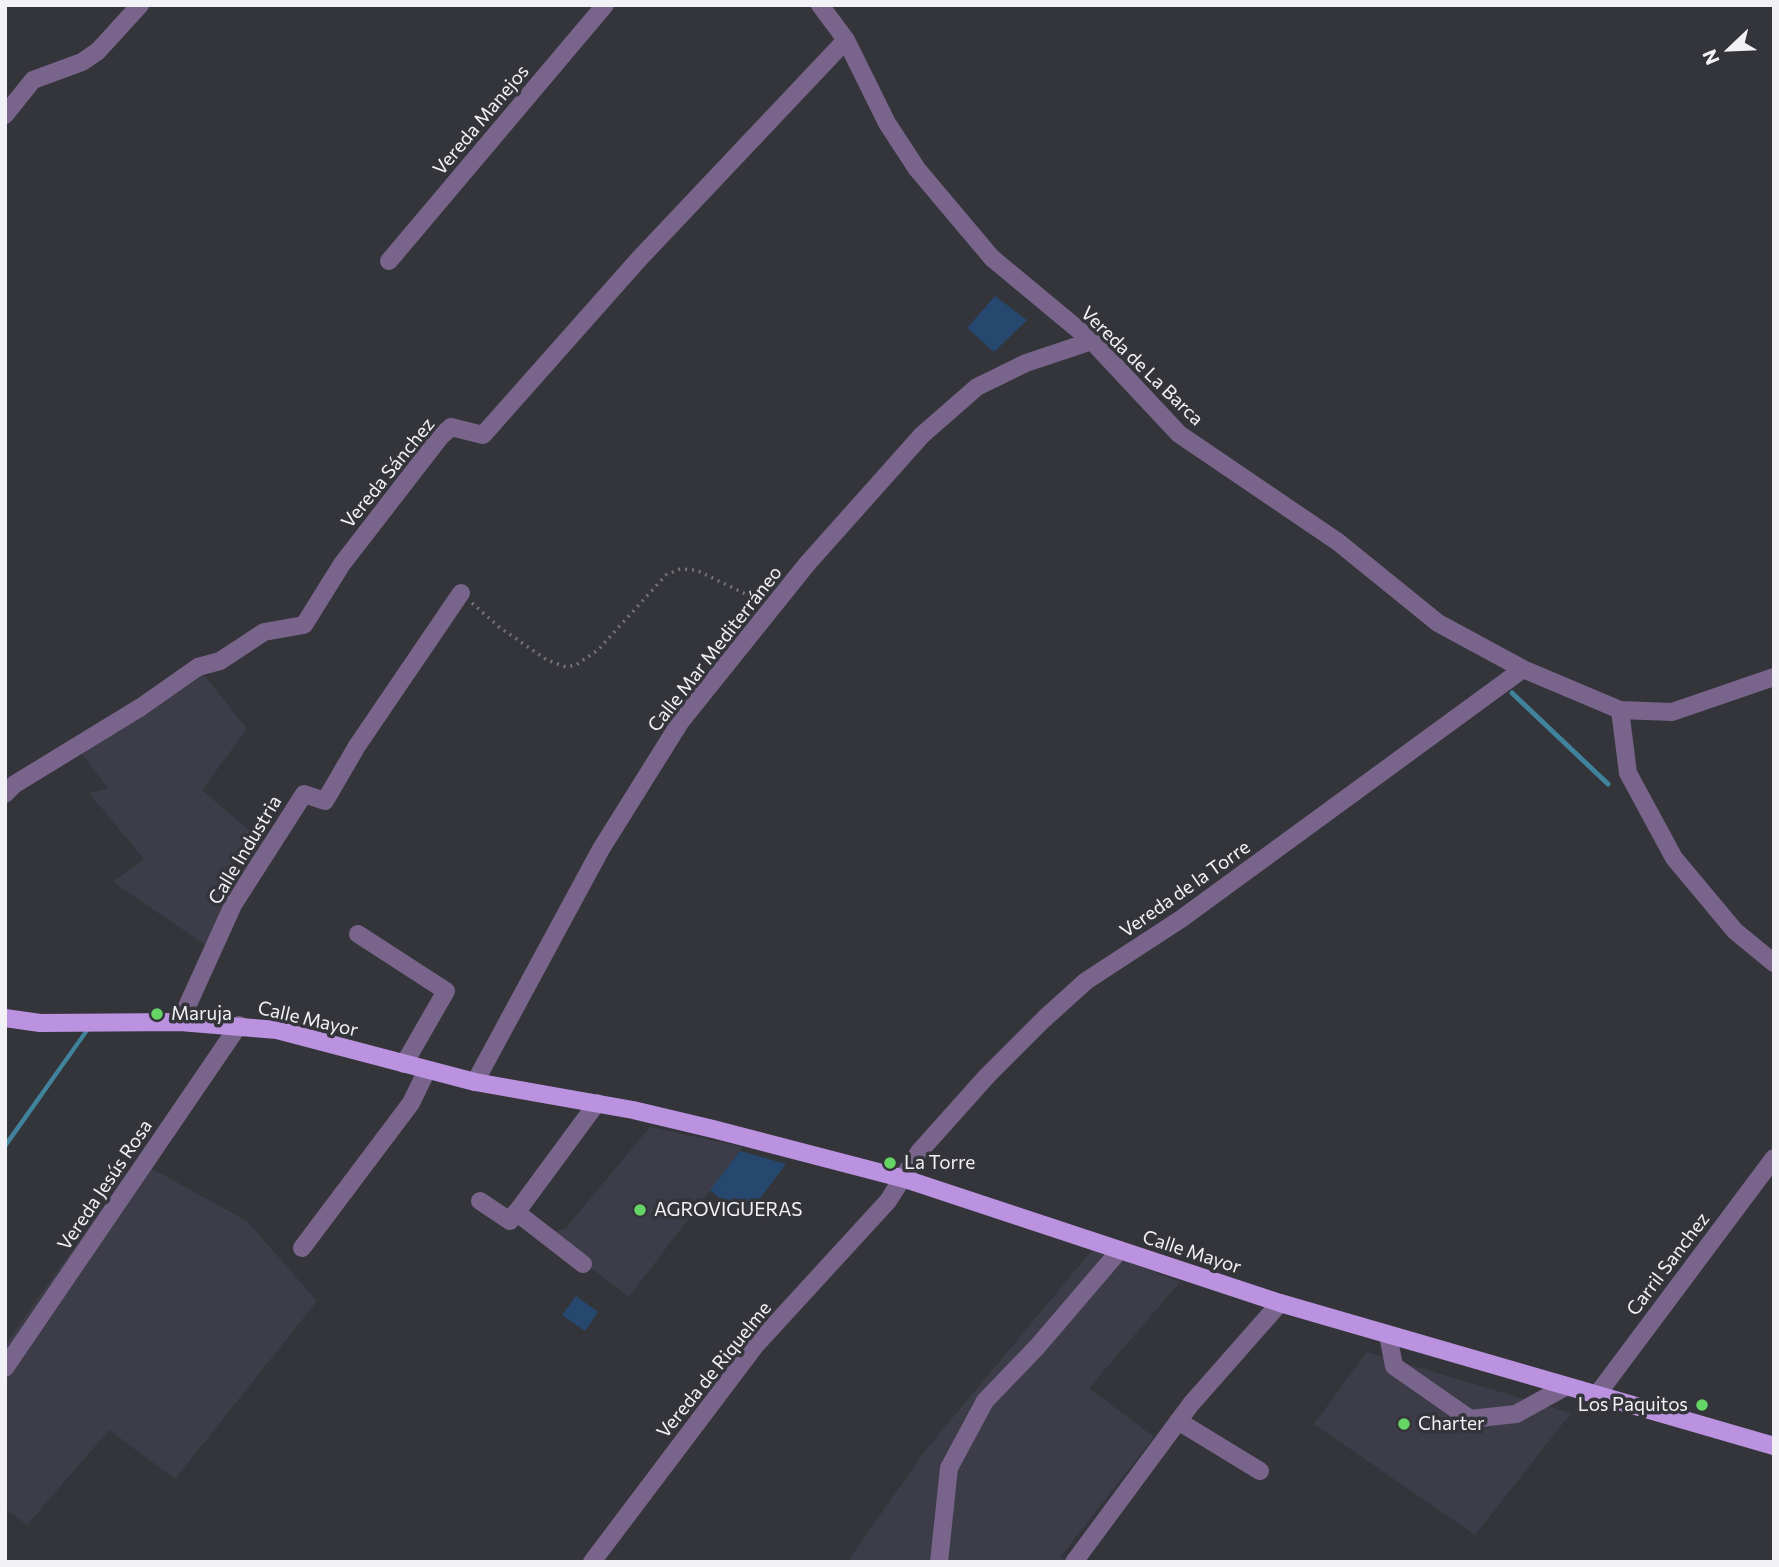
<!DOCTYPE html>
<html>
<head>
<meta charset="utf-8">
<style>
  body { margin:0 }
  #map { position:relative; width:1779px; height:1567px; overflow:hidden; background:#34353a; font-family:Commissioner,sans-serif }
  canvas { display:block }
  .frame { position:absolute; inset:0; border:7px solid #f2f2f6; pointer-events:none }
  .north { position:absolute; left:1695px; top:14px; width:70px; height:70px; -webkit-text-stroke:5px #34353a; paint-order:stroke; rotate:247deg; font-size:19px; font-weight:700; line-height:28px; text-align:center; color:#f2f2f6 }
  .north::after { content:''; display:block; margin:auto; width:24px; height:32px; background:#f2f2f6; clip-path:polygon(50% 0,100% 100%,50% 72%,0 100%) }
</style>
</head>
<body>
<div id="map">
<canvas width="1779" height="1567"></canvas>
<div class="frame"></div>
<div class="north">N</div>
</div>
<script>
const ctx = document.querySelector('canvas').getContext('2d');
ctx.lineJoin = 'round';
function fillPath(path, color) { ctx.fillStyle = color; ctx.fill(path, 'evenodd'); }
const shape = rows => new Path2D(rows.map(r => 'M' + r).join(''));
function trace(path, color, width, dash) { ctx.strokeStyle = color; ctx.lineWidth = width; ctx.lineCap = dash ? 'butt' : 'round'; ctx.setLineDash(dash || []); ctx.stroke(path); }
function write(font, color, halo, rows, align = 'center') {
  ctx.font = font + ' Commissioner,sans-serif'; ctx.lineWidth = 7; ctx.setLineDash([]); ctx.textBaseline = 'middle'; ctx.strokeStyle = halo; ctx.fillStyle = color; for (const [text, x, y, turn = 0] of rows) {
    ctx.save(); ctx.translate(x, y); ctx.rotate((+turn || 0) * Math.PI / 180); ctx.textAlign = isNaN(turn) ? turn : align; if (halo) ctx.strokeText(text, 0, 0); ctx.fillText(text, 0, 0); ctx.restore();
  }
}
const built = shape([
  [198,667,247,729,202,790,272,850,217,953,113,882,144,859,89,793,108,788,75,746],
  [650,1127,743,1147,629,1297,545,1233,565,1229],
  [136,1160,247,1221,317,1301,175,1479,109,1430,27,1525,5,1508,5,1345],
  [1093,1249,1180,1282,1089,1388,1154,1437,1061,1556,1068,1562,847,1562,925,1451],
  [1367,1352,1571,1413,1475,1535,1314,1424]
]);
const water = shape([
  [84,1031,89,1031,5,1150,5,1142]
]);
const stream = shape([
  [1512,693,1608,784]
]);
const building = shape([
  [995,296,1027,320,994,352,967,328],
  [740,1151,786,1164,745,1218,710,1190],
  [576,1296,598,1312,585,1331,562,1315]
]);
const path = shape([
  [472,603,499,627,547,660,566,667,576,665,598,650,666,575,680,569,696,570,758,600]
]);
const minor = shape([
  [820,5,846,40,887,123,917,169,992,258,1092,341,1179,434,1338,542,1438,623,1523,669,1620,710,1672,712,1774,677],
  [5,115,33,80,82,62,98,51,140,5],
  [389,261,605,5],
  [1620,710,1628,773,1674,858,1735,931,1774,963],
  [5,794,15,784,141,707,198,667,220,661,264,632,304,625,342,564,441,436,451,427,483,435,639,259,846,40],
  [358,934,446,991,404,1064],
  [180,1022,233,905,304,794,325,801,357,746,461,593],
  [475,1082,601,849,681,721,807,564,922,435,977,387,1026,363,1092,341],
  [480,1201,510,1221,597,1103],
  [516,1212,583,1264],
  [302,1248,411,1103,427,1070],
  [1388,1335,1394,1366,1470,1419,1516,1414,1565,1387],
  [5,1368,239,1025],
  [1596,1396,1774,1158],
  [1178,1421,1260,1471],
  [592,1562,755,1346,888,1201,919,1152,987,1076,1044,1019,1086,981,1181,919,1523,669],
  [939,1562,949,1468,985,1401,1037,1347,1120,1250],
  [1074,1562,1191,1404,1280,1303]
]);
const major = shape([
  [5,1018,40,1023,180,1022,277,1030,475,1082,633,1110,713,1129,905,1179,1280,1303,1774,1446]
]);
const markers = [
  [157,1014,7,"#67d466"],
  [890,1163,7,"#67d466"],
  [640,1210,7,"#67d466"],
  [1702,1405,7,"#67d466"],
  [1404,1424,7,"#67d466"]
];
const streetNames = [
  ["Vereda Manejos",481,120,-50],
  ["Vereda de La Barca",1142,366,44],
  ["Vereda Sánchez",388,473,-51],
  ["Calle Mar Mediterráneo",715,649,-52],
  ["Calle Industria",245,850,-59],
  ["Vereda de la Torre",1185,889,-35],
  ["Calle Mayor",308,1019,13],
  ["Vereda Jesús Rosa",105,1185,-56],
  ["Calle Mayor",1192,1252,18],
  ["Carril Sanchez",1668,1264,-53],
  ["Vereda de Riquelme",714,1370,-51]
];
const poiNames = [
  ["Maruja",171,1014],
  ["La Torre",904,1163],
  ["AGROVIGUERAS",654,1210],
  ["Los Paquitos",1688,1405,"right"],
  ["Charter",1418,1424]
];
fillPath(built, '#3c3d48');
fillPath(water, '#41839d');
trace(stream, '#41839d', 5);
fillPath(building, '#26486f');
trace(path, '#737378', 3.5, [2, 5]);
trace(minor, '#79658b', 18);
trace(major, '#bb92df', 18);
for (const [x, y, r, color] of markers) { const dot = new Path2D(); dot.arc(x, y, r, 0, 2 * Math.PI); ctx.fillStyle = color; ctx.fill(dot); trace(dot, '#34353a', 2.5); }
write('19px', '#f2f2f6', '#34353a', streetNames);
write('19px', '#f2f2f6', '#34353a', poiNames, 'left');
</script>
</body>
</html>
